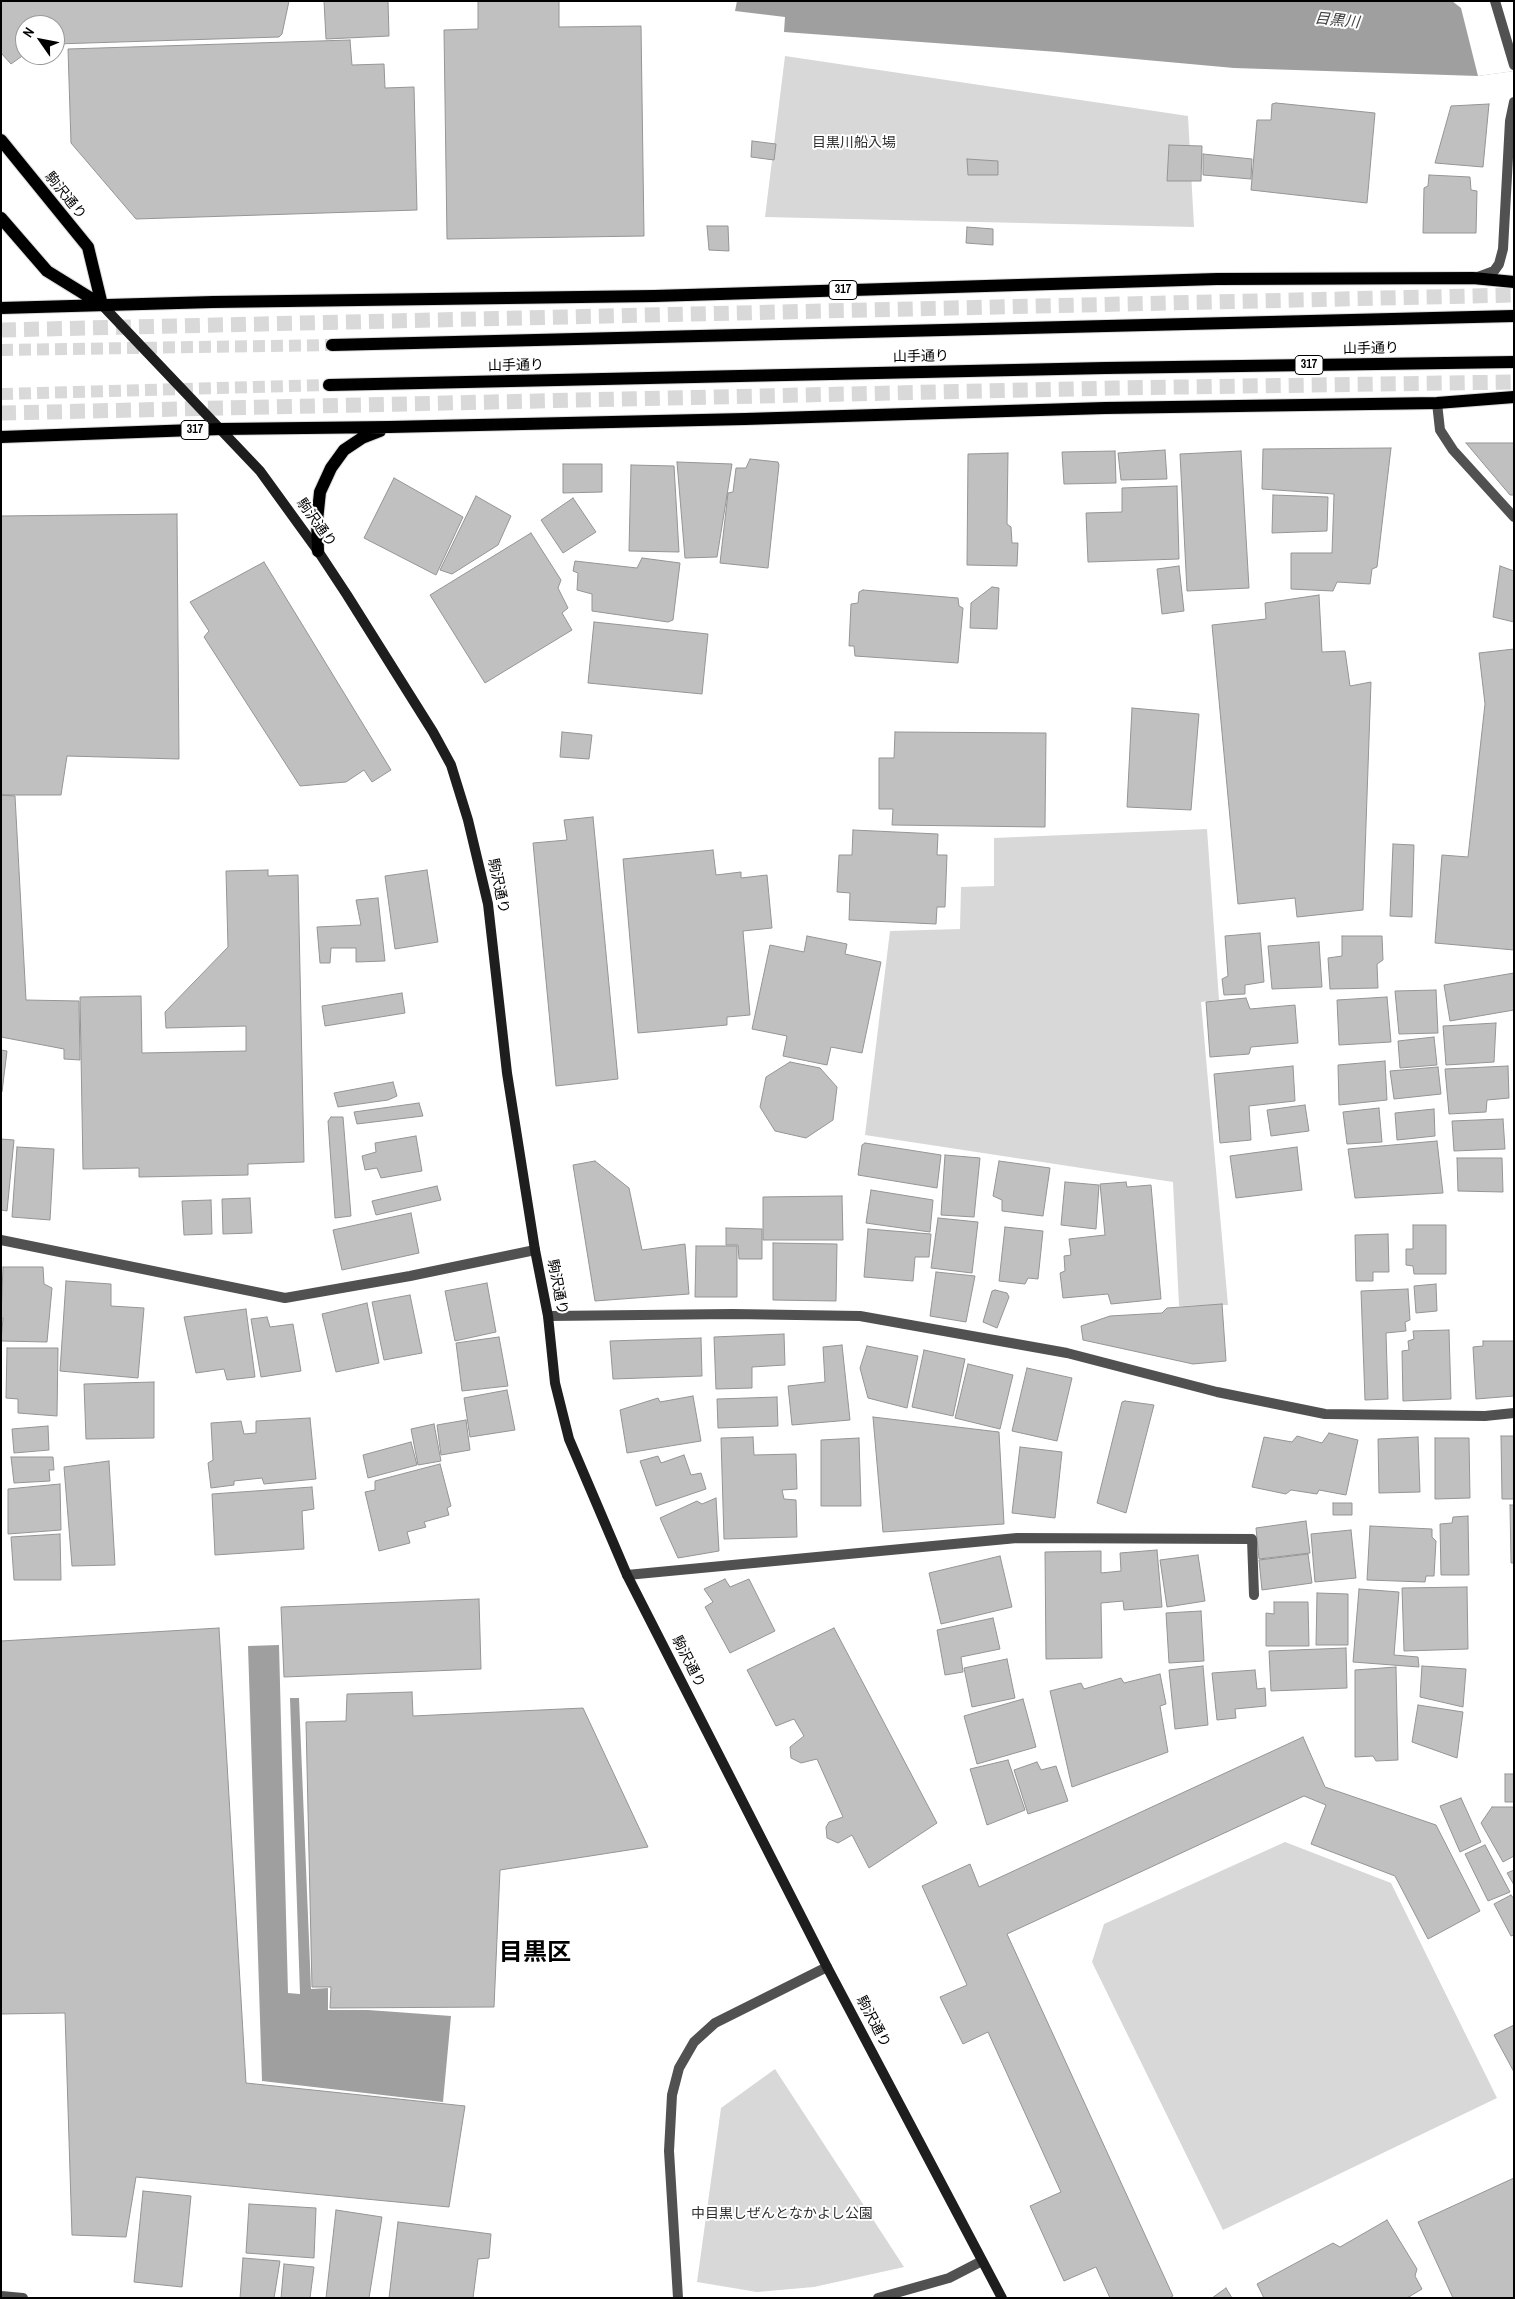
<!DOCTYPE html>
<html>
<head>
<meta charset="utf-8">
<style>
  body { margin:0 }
  #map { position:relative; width:1515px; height:2299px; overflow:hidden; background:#fff; font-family:"Archivo Narrow",sans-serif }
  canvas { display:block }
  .frame { position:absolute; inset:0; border:2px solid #000; pointer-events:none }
  .north { position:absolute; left:15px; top:15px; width:50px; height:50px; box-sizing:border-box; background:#fff; border:1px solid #999; border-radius:50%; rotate:303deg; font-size:14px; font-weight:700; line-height:20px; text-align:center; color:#000 }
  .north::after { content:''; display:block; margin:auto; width:18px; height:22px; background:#000; clip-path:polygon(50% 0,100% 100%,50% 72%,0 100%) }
</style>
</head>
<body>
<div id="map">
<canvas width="1515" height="2299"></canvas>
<div class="frame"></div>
<div class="north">N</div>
</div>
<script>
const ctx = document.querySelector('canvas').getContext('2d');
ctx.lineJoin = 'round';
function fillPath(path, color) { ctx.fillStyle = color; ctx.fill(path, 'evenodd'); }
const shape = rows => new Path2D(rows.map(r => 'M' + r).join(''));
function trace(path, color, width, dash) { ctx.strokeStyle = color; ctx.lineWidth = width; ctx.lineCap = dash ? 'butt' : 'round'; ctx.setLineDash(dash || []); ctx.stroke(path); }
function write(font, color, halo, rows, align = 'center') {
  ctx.font = font + ' "Archivo Narrow","Noto Sans JP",sans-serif'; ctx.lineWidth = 4; ctx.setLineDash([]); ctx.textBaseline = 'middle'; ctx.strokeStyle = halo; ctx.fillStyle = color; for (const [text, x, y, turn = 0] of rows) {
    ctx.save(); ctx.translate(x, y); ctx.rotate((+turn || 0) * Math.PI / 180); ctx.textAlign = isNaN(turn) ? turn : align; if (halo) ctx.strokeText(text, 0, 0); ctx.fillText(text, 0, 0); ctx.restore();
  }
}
const green = shape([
  [785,56,1188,116,1194,227,765,217],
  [1207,829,1219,1000,1201,1002,1228,1305,1179,1306,1173,1182,865,1135,890,931,960,929,961,887,994,886,994,838],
  [1285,1842,1391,1883,1497,2098,1223,2230,1092,1962,1104,1924],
  [775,2069,904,2267,814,2287,757,2292,697,2282,721,2108]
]);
const water = shape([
  [737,1,1514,1,1514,71,1478,76,1234,68,1058,52,784,32,785,17,735,11],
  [279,1645,288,1993,300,1994,290,1698,299,1698,311,1989,328,1988,328,2010,368,2010,451,2016,443,2102,262,2081,248,1646]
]);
const pier = shape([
  [1452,1,1514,1,1514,71,1478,76,1461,8]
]);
const building = shape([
  [1,1,289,1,282,34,279,37,55,44,55,25,25,25,25,54,11,64,1,53,1,1],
  [324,1,388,1,389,36,326,39,324,1],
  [478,1,559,1,559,27,641,26,644,236,447,239,444,30,478,29,478,1],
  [350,40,352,65,384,64,385,88,414,87,417,210,136,219,71,143,68,49,350,40],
  [1276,103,1375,113,1367,203,1251,190,1257,120,1271,120,1272,104,1276,103],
  [1489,104,1483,167,1435,163,1451,106,1489,104],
  [752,141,776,144,774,160,751,157,752,141],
  [1169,145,1202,146,1201,181,1167,181,1169,145],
  [1203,154,1252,159,1251,179,1203,175,1203,154],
  [967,159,998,161,998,175,968,175,967,159],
  [1429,175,1470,177,1471,190,1477,191,1476,233,1423,233,1424,188,1428,186,1429,175],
  [707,226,728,226,729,251,709,250,707,226],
  [967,227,993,229,993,245,966,243,967,227],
  [1466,443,1514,443,1514,495,1510,495,1466,443],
  [1391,448,1377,567,1372,569,1370,584,1337,582,1333,591,1291,589,1291,553,1332,553,1334,494,1262,489,1263,449,1391,448],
  [1165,450,1167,479,1121,480,1118,453,1165,450],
  [1115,451,1116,483,1064,484,1062,452,1115,451],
  [1241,451,1249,588,1187,591,1180,454,1241,451],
  [1008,453,1007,524,1011,527,1012,543,1018,543,1017,566,967,565,968,454,1008,453],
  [750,459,778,462,779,465,768,568,720,563,728,493,733,492,736,468,746,468,750,459],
  [677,462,732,464,717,557,685,558,677,462],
  [563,464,602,464,602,492,563,493,563,464],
  [631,465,674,466,679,552,629,551,631,465],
  [394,478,463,517,436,575,364,538,394,478],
  [1177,486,1179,559,1088,562,1086,513,1122,512,1122,488,1177,486],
  [1273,495,1328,497,1327,531,1272,533,1273,495],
  [476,496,511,516,498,545,452,574,440,570,476,496],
  [573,498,596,532,563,553,541,520,573,498],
  [177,514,179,759,67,756,61,795,1,795,1,516,177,514],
  [531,533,561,580,558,588,568,608,562,613,572,630,485,683,430,595,531,533],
  [642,558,680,563,673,620,668,622,592,611,592,594,577,590,578,573,573,571,575,561,637,568,642,558],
  [264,562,391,770,372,782,364,770,346,782,300,786,204,637,209,631,190,602,264,562],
  [1179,566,1184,611,1162,614,1157,569,1179,566],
  [1500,566,1514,571,1514,622,1493,617,1500,566],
  [992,587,999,588,997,629,970,628,971,603,992,587],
  [863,590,958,598,959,606,963,608,958,663,855,656,854,646,849,646,851,604,858,603,859,592,863,590],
  [1319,595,1322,652,1345,651,1350,686,1371,682,1363,910,1297,917,1295,898,1238,904,1212,625,1266,619,1265,603,1319,595],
  [594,622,708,634,702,694,588,683,594,622],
  [1514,649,1514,950,1435,943,1442,855,1468,857,1485,704,1479,653,1514,649],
  [1132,708,1199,714,1191,810,1127,807,1132,708],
  [562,732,592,735,589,759,560,757,562,732],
  [895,732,1046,733,1045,827,892,825,893,809,879,809,879,758,894,758,895,732],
  [1,795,15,796,26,1000,79,1001,80,1060,64,1059,64,1049,1,1037,1,795],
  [593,817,618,1079,556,1086,533,843,567,840,564,820,593,817],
  [853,830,938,834,937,855,947,855,945,907,937,907,936,924,849,920,850,893,837,892,839,855,852,855,853,830],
  [1393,844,1414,845,1412,917,1390,916,1393,844],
  [713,850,716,875,741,872,741,878,767,875,772,928,743,931,750,1015,727,1017,727,1025,638,1033,623,859,713,850],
  [268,870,268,876,298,875,304,1162,248,1164,248,1175,139,1177,139,1168,83,1169,80,997,141,996,142,1053,246,1051,246,1026,166,1028,165,1012,228,947,226,871,268,870],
  [427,870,438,942,395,949,385,876,427,870],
  [378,898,385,961,356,962,356,948,331,948,330,963,320,963,317,927,361,925,356,900,378,898],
  [1260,933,1264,982,1245,985,1245,994,1224,995,1222,979,1228,976,1225,936,1260,933],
  [807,936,847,944,845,954,881,962,862,1053,831,1047,827,1065,783,1056,787,1036,752,1029,770,945,804,952,807,936],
  [1342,936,1382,936,1383,960,1377,964,1378,988,1330,989,1328,958,1342,956,1342,936],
  [1319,942,1322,987,1272,989,1268,946,1319,942],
  [1514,973,1514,1010,1450,1021,1444,985,1514,973],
  [1436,990,1438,1033,1399,1034,1395,991,1436,990],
  [402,993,405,1013,325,1026,322,1006,402,993],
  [1387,997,1391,1042,1339,1045,1337,1000,1387,997],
  [1246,998,1250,1009,1295,1005,1298,1043,1251,1047,1249,1054,1210,1057,1206,1002,1246,998],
  [1496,1023,1494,1062,1446,1065,1443,1026,1496,1023],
  [1434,1037,1437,1065,1400,1068,1398,1041,1434,1037],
  [1,1050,7,1051,2,1092,1,1092,1,1050],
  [1385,1061,1387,1100,1339,1105,1338,1065,1385,1061],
  [790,1062,820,1068,837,1087,833,1120,806,1138,775,1131,760,1107,766,1077,790,1062],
  [1293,1066,1295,1101,1249,1106,1251,1140,1220,1143,1214,1074,1293,1066],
  [1508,1066,1509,1098,1487,1100,1486,1112,1449,1114,1445,1069,1508,1066],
  [1438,1067,1441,1094,1394,1099,1390,1071,1438,1067],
  [393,1082,397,1096,388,1100,338,1107,334,1093,393,1082],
  [419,1103,423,1116,357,1124,354,1112,419,1103],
  [1305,1105,1309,1131,1271,1136,1267,1110,1305,1105],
  [1379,1108,1382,1142,1347,1144,1343,1112,1379,1108],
  [1434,1109,1435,1136,1397,1140,1395,1113,1434,1109],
  [331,1117,343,1117,351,1216,335,1218,328,1121,331,1117],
  [1503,1119,1505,1149,1454,1151,1452,1121,1503,1119],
  [416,1136,422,1171,381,1178,377,1168,365,1170,362,1156,376,1152,375,1143,416,1136],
  [1,1139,14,1140,7,1211,1,1210,1,1139],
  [1437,1141,1443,1193,1355,1198,1348,1149,1437,1141],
  [865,1143,941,1155,937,1188,858,1175,862,1145,865,1143],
  [17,1147,54,1149,50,1220,12,1217,17,1147],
  [1297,1147,1302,1190,1236,1198,1230,1156,1297,1147],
  [945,1155,980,1158,974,1217,941,1215,945,1155],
  [1457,1158,1502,1158,1503,1192,1458,1191,1457,1158],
  [595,1161,629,1188,642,1250,685,1244,689,1294,595,1301,573,1165,595,1161],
  [999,1161,1050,1168,1043,1216,1002,1211,1002,1200,993,1196,999,1161],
  [1065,1182,1099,1185,1096,1229,1061,1225,1065,1182],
  [1126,1182,1127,1187,1151,1185,1161,1299,1111,1304,1108,1294,1063,1298,1060,1273,1065,1271,1064,1256,1071,1255,1069,1239,1105,1235,1100,1184,1126,1182],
  [437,1186,441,1200,376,1215,372,1201,437,1186],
  [871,1190,933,1200,930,1232,866,1223,871,1190],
  [842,1196,843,1240,763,1240,763,1197,842,1196],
  [250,1198,252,1233,223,1234,222,1199,250,1198],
  [211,1200,212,1234,184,1235,182,1201,211,1200],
  [411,1213,419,1253,342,1270,333,1230,411,1213],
  [938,1218,978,1222,972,1273,931,1268,938,1218],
  [1413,1225,1446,1225,1446,1274,1414,1274,1413,1266,1406,1265,1406,1249,1413,1249,1413,1225],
  [1005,1227,1043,1231,1038,1279,1028,1278,1025,1284,999,1281,1005,1227],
  [726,1228,762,1229,762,1259,739,1259,738,1245,726,1245,726,1228],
  [868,1229,931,1234,929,1257,915,1257,913,1281,864,1277,868,1229],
  [1388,1234,1389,1272,1373,1272,1373,1281,1356,1281,1355,1235,1388,1234],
  [773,1243,837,1244,836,1301,773,1300,773,1243],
  [696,1246,737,1246,737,1297,695,1297,696,1246],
  [3,1267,43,1267,44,1284,52,1288,47,1342,1,1341,3,1318,1,1318,3,1267],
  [936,1272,975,1276,966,1322,930,1316,936,1272],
  [66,1281,111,1284,111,1306,144,1308,138,1378,60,1371,66,1281],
  [487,1283,496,1332,455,1341,445,1291,487,1283],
  [1436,1284,1437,1311,1416,1313,1414,1286,1436,1284],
  [1408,1289,1410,1320,1405,1322,1406,1331,1386,1333,1388,1399,1365,1400,1361,1291,1408,1289],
  [995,1290,1007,1293,1009,1297,997,1328,983,1322,992,1291,995,1290],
  [410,1295,422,1353,384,1360,372,1302,410,1295],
  [367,1303,379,1363,336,1372,322,1314,367,1303],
  [1222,1304,1226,1361,1193,1364,1083,1340,1081,1326,1110,1316,1162,1313,1167,1308,1222,1304],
  [246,1309,255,1377,227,1380,224,1369,196,1373,184,1317,246,1309],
  [267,1317,270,1327,293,1324,301,1371,261,1377,251,1319,267,1317],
  [1449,1330,1451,1399,1403,1401,1402,1351,1409,1350,1408,1341,1414,1339,1413,1331,1449,1330],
  [784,1334,785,1365,752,1367,752,1388,716,1389,714,1337,784,1334],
  [499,1337,508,1386,462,1391,456,1343,499,1337],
  [701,1338,702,1376,613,1379,610,1341,701,1338],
  [1483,1341,1514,1341,1514,1396,1476,1399,1473,1347,1483,1346,1483,1341],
  [842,1345,850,1420,792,1425,788,1386,825,1382,823,1347,842,1345],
  [867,1346,918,1356,907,1408,868,1398,860,1368,867,1346],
  [7,1348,58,1348,57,1416,18,1413,18,1399,6,1398,7,1348],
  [924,1350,965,1359,953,1416,912,1407,924,1350],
  [968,1364,1013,1375,1000,1429,955,1418,968,1364],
  [1027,1368,1072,1378,1057,1441,1012,1431,1027,1368],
  [154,1382,154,1438,86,1439,84,1384,154,1382],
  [507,1390,515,1430,470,1437,464,1398,507,1390],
  [693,1396,701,1441,627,1453,620,1410,658,1398,660,1402,693,1396],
  [777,1397,778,1426,718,1428,717,1399,777,1397],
  [1125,1401,1154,1405,1126,1513,1097,1503,1122,1402,1125,1401],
  [873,1417,999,1432,1004,1524,883,1532,873,1417],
  [310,1418,316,1479,264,1484,262,1478,234,1481,234,1485,211,1488,208,1463,213,1460,211,1423,241,1421,244,1434,256,1433,256,1421,310,1418],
  [466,1420,470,1450,441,1455,437,1425,466,1420],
  [434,1424,441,1461,418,1465,411,1429,434,1424],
  [48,1426,49,1450,14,1453,12,1429,48,1426],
  [1329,1433,1358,1440,1346,1495,1319,1490,1317,1494,1291,1490,1286,1494,1252,1487,1264,1437,1292,1442,1297,1436,1322,1443,1329,1433],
  [1501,1436,1514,1436,1514,1499,1502,1499,1501,1436],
  [753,1437,754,1455,796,1454,797,1489,782,1490,784,1499,796,1500,797,1537,724,1539,721,1438,753,1437],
  [1418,1437,1420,1492,1379,1493,1378,1439,1418,1437],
  [859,1438,861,1506,821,1506,821,1440,859,1438],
  [1435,1438,1469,1438,1470,1498,1435,1499,1435,1438],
  [411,1442,417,1465,368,1478,363,1455,411,1442],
  [1020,1447,1062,1452,1055,1518,1012,1513,1020,1447],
  [684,1455,691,1475,701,1473,706,1489,656,1506,640,1461,658,1456,661,1463,684,1455],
  [11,1457,53,1457,54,1470,49,1470,50,1481,14,1483,11,1457],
  [109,1461,115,1565,72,1566,64,1467,109,1461],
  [440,1464,451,1506,447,1508,449,1515,424,1522,426,1527,407,1532,410,1543,379,1551,365,1492,375,1490,375,1481,440,1464],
  [60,1484,61,1530,8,1534,8,1489,60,1484],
  [312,1487,314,1509,302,1511,304,1549,215,1555,212,1494,312,1487],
  [716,1498,719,1551,678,1558,660,1518,697,1501,702,1504,716,1498],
  [1333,1503,1352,1503,1352,1515,1333,1515,1333,1503],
  [1510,1505,1514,1505,1514,1563,1511,1563,1510,1505],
  [1468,1516,1469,1575,1441,1575,1440,1524,1452,1523,1453,1517,1468,1516],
  [1306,1521,1310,1553,1259,1559,1256,1528,1306,1521],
  [1370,1526,1432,1529,1432,1537,1436,1541,1434,1576,1426,1576,1425,1582,1367,1580,1370,1526],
  [1351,1530,1356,1578,1315,1582,1311,1534,1351,1530],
  [60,1534,61,1580,14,1580,11,1537,60,1534],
  [1157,1550,1162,1607,1124,1610,1123,1601,1101,1603,1102,1658,1046,1659,1045,1552,1101,1551,1101,1573,1121,1571,1120,1553,1157,1550],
  [1308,1554,1312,1583,1262,1590,1259,1560,1308,1554],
  [1198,1555,1205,1601,1167,1607,1160,1560,1198,1555],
  [1000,1556,1012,1607,941,1624,929,1573,1000,1556],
  [725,1579,730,1587,749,1579,775,1631,730,1653,705,1607,713,1602,704,1589,725,1579],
  [1467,1587,1468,1649,1404,1651,1402,1588,1467,1587],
  [1359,1589,1399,1592,1394,1655,1418,1657,1419,1667,1353,1662,1359,1589],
  [1317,1593,1348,1594,1348,1645,1316,1645,1317,1593],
  [479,1599,481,1669,284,1677,281,1607,479,1599],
  [1274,1602,1308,1602,1309,1646,1266,1646,1266,1613,1274,1614,1274,1602],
  [1201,1611,1204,1661,1169,1663,1166,1613,1201,1611],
  [993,1618,1000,1649,961,1657,963,1672,945,1675,937,1630,993,1618],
  [219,1628,246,2083,465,2106,449,2207,136,2177,126,2237,72,2235,65,2013,1,2014,1,1641,219,1628],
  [834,1628,937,1823,869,1868,852,1835,838,1843,827,1838,826,1827,829,1822,843,1817,817,1759,801,1763,791,1758,790,1747,804,1736,794,1719,776,1726,747,1670,834,1628],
  [1346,1648,1347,1688,1271,1691,1269,1651,1346,1648],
  [1007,1659,1015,1698,972,1707,964,1668,1007,1659],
  [1203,1666,1208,1725,1175,1729,1169,1670,1203,1666],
  [1422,1666,1466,1669,1463,1707,1420,1697,1422,1666],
  [1396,1667,1398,1760,1376,1761,1373,1756,1355,1757,1355,1670,1396,1667],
  [1255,1670,1257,1689,1265,1688,1266,1706,1235,1709,1236,1718,1217,1720,1212,1673,1255,1670],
  [1160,1674,1166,1704,1160,1706,1168,1752,1072,1787,1050,1691,1081,1683,1084,1689,1121,1678,1124,1683,1160,1674],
  [412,1692,413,1716,583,1708,648,1847,500,1870,494,2007,330,2008,331,1987,312,1987,306,1722,346,1721,347,1694,412,1692],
  [1023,1699,1036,1747,977,1764,964,1716,1023,1699],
  [1418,1705,1463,1712,1457,1758,1412,1742,1418,1705],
  [1303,1737,1325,1787,1436,1825,1480,1911,1428,1939,1395,1876,1311,1844,1326,1805,1304,1796,1007,1934,1173,2296,1169,2298,1110,2298,1096,2267,1064,2281,1030,2206,1061,2192,988,2032,963,2044,940,1997,967,1985,922,1886,970,1864,979,1887,1303,1737],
  [1008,1760,1025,1810,987,1825,970,1769,1008,1760],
  [1037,1762,1041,1770,1056,1766,1068,1801,1028,1814,1014,1770,1037,1762],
  [1505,1774,1514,1774,1514,1802,1505,1802,1505,1774],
  [1461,1798,1481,1842,1460,1852,1440,1806,1461,1798],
  [1492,1807,1514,1807,1514,1856,1503,1862,1481,1823,1492,1807],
  [1485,1845,1510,1892,1488,1901,1465,1854,1485,1845],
  [1514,1870,1514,1885,1507,1873,1514,1870],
  [1511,1895,1514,1899,1514,1935,1511,1936,1494,1904,1511,1895],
  [1514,2025,1514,2072,1494,2035,1514,2025],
  [1514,2178,1514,2298,1453,2298,1418,2222,1514,2178],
  [143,2191,191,2196,182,2287,134,2282,143,2191],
  [249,2204,316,2208,314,2258,246,2253,249,2204],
  [336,2210,382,2217,369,2298,326,2298,336,2210],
  [1387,2220,1417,2269,1415,2276,1422,2289,1407,2298,1264,2298,1257,2284,1333,2243,1340,2247,1387,2220],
  [398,2222,491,2234,489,2258,478,2259,473,2298,389,2298,398,2222],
  [243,2258,280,2261,274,2298,240,2298,243,2258],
  [284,2264,314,2267,310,2298,281,2298,284,2264],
  [1226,2288,1232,2298,1212,2298,1226,2288]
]);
const primaryTunnel = shape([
  [1,350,332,345],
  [1,394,329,385]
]);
const motorwayTunnel = shape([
  [1,330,1514,295],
  [1,413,1115,388,1514,382]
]);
const minor = shape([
  [1495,1,1514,65],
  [1478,277,1494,271,1499,264,1503,249,1510,121,1514,102],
  [1437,403,1440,430,1453,450,1514,517],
  [1,1240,285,1298,410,1276,535,1250],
  [548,1316,733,1314,860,1316,1067,1353,1217,1392,1325,1414,1485,1416,1514,1413],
  [627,1575,1017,1538,1252,1539,1254,1595],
  [1,2296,23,2298],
  [878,2298,949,2278,982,2261]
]);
const tertiary = shape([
  [678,2298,669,2151,672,2095,679,2068,694,2042,715,2023,827,1967]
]);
const secondary = shape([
  [102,305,260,471,318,551,347,595,433,732,451,765,468,820,488,904,507,1073,535,1250,548,1316,555,1383,569,1439,627,1575,827,1967,1002,2298]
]);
const primary = shape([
  [1,140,88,247,102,305],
  [1,218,47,271,102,305],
  [1,308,213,302,654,296,1217,279,1473,278,1514,282],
  [332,345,1514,316],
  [329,385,1105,368,1514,362],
  [1,437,221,429,389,427,745,419,1105,408,1437,403,1514,397],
  [318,551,317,521,320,492,331,468,344,450,362,438,380,431]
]);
const shields = [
  [843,290,28],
  [1309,365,28],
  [195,430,28]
];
const shieldNames = [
  ["317",843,290],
  ["317",1309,365],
  ["317",195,430]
];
const parkNames = [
  ["目黒川船入場",854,143],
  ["中目黒しぜんとなかよし公園",782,2214]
];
const streetNames = [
  ["駒沢通り",65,196,51],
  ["山手通り",1371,349,-1],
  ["山手通り",921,357,-1],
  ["山手通り",516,366,-1],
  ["駒沢通り",316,523,54],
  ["駒沢通り",498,886,78],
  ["駒沢通り",557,1287,79],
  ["駒沢通り",688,1662,63],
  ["駒沢通り",873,2022,62]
];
const waterNames = [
  ["目黒川",1337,21,6]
];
const townNames = [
  ["目黒区",535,1954]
];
fillPath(green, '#d8d8d8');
fillPath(water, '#9f9f9f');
fillPath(pier, '#fff');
fillPath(building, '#c0c0c0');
trace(building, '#959595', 1);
trace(primaryTunnel, '#d9d9d9', 12, [12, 6]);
trace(motorwayTunnel, '#d9d9d9', 15, [15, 8]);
trace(primary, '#dbdbdb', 14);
trace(minor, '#515151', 10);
trace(tertiary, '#515151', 10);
trace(secondary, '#1e1e1e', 10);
trace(primary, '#000', 12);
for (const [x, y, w] of shields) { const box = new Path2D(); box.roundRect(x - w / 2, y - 9.5, w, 19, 4); ctx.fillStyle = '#fff'; ctx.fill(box); trace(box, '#000', 1); }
write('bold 12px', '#000', null, shieldNames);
write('14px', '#2f2f2f', '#fff', parkNames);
write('14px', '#000', '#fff', streetNames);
write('italic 15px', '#404040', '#fff', waterNames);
write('bold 24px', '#000', '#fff', townNames);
</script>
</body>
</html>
